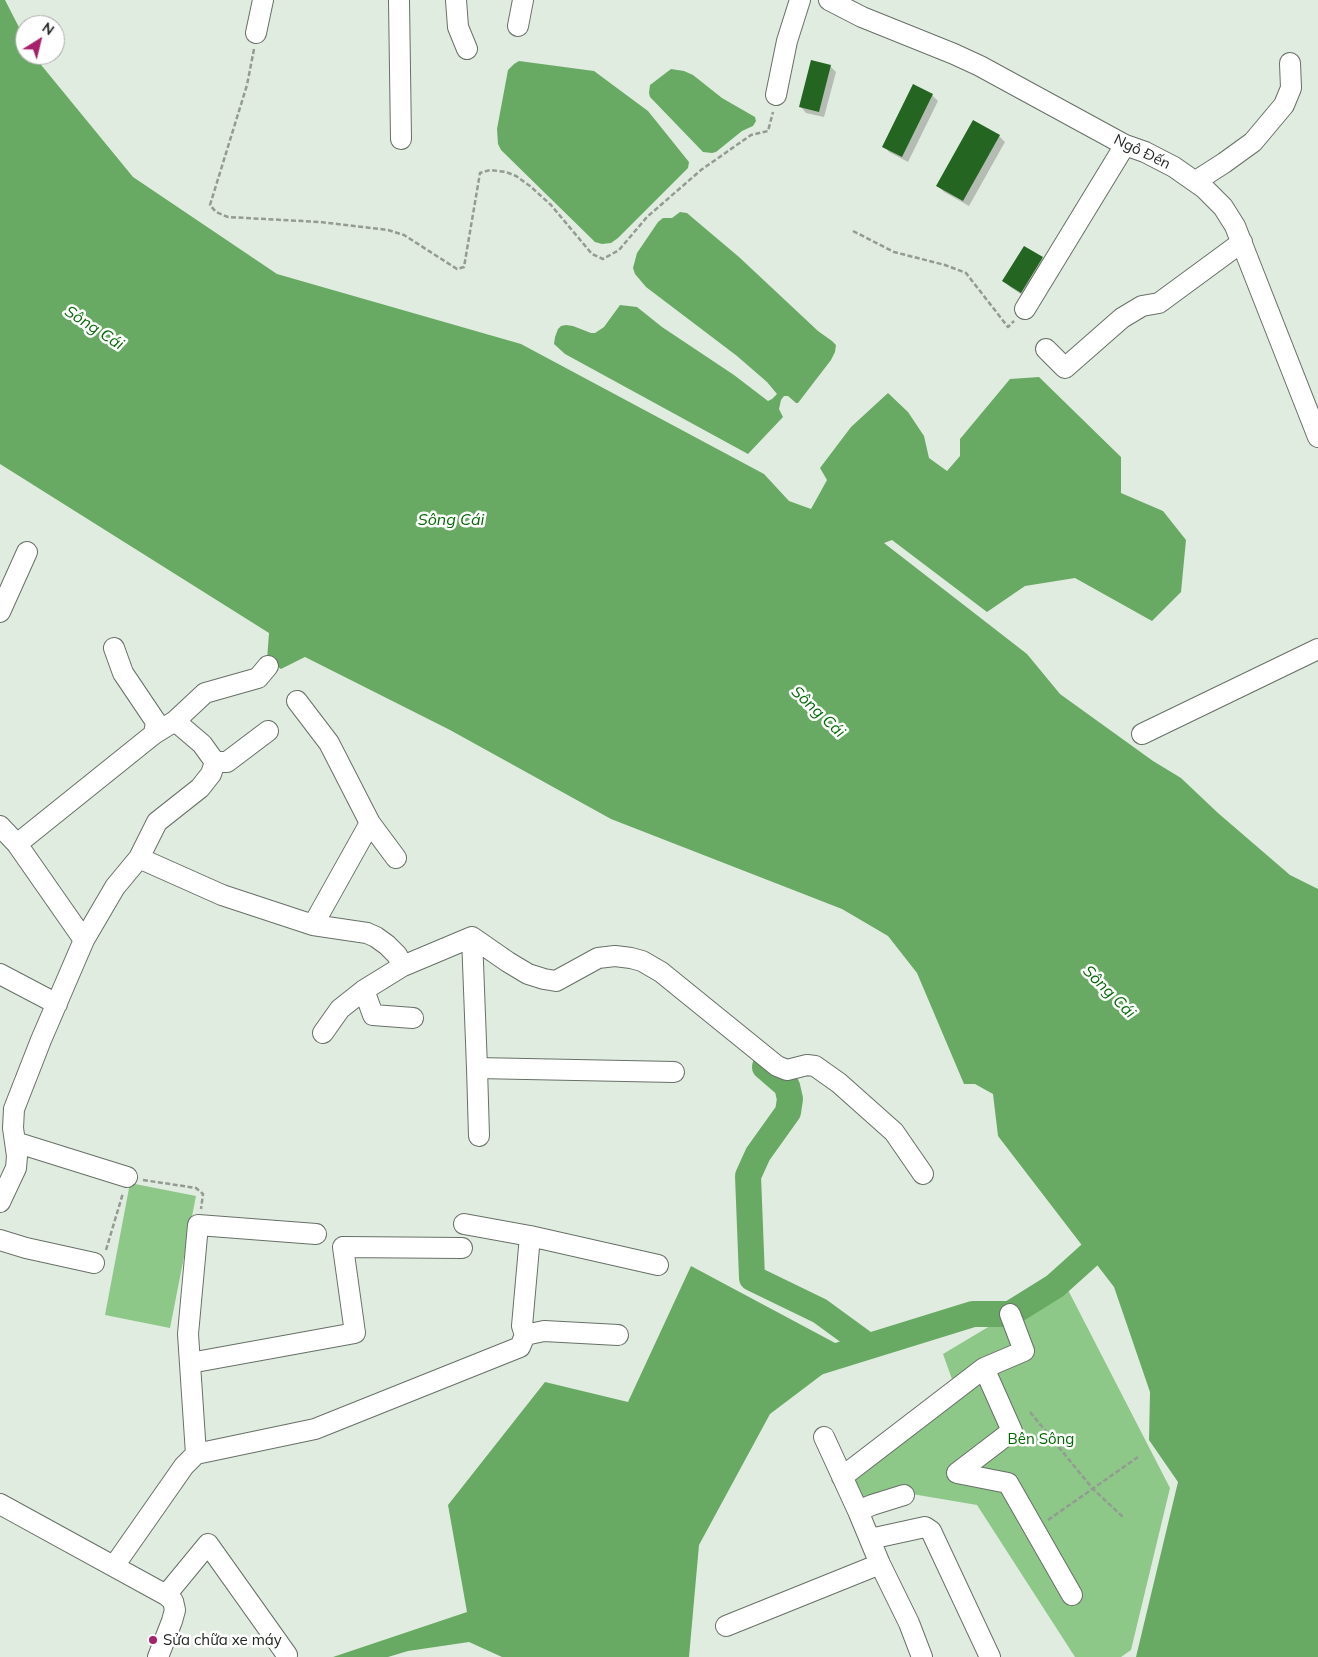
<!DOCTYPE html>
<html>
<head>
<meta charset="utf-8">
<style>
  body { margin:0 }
  #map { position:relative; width:1318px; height:1657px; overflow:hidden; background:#e1ece0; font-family:Mulish,sans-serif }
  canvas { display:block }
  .north { position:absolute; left:15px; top:15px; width:50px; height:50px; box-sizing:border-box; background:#fff; border:1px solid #a7a8a7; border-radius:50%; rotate:36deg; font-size:14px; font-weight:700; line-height:20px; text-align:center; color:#222622 }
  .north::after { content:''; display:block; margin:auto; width:18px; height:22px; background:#a8226b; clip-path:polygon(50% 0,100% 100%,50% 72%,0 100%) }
</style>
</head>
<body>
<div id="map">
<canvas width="1318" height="1657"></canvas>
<div class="north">N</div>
</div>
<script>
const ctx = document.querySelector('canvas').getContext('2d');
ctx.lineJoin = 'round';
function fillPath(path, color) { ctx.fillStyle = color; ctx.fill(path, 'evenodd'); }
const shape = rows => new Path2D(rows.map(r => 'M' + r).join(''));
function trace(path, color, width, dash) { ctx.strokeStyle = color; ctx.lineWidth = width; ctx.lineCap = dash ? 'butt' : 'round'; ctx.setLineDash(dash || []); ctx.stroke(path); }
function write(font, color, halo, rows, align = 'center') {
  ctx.font = font + ' Mulish,sans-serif'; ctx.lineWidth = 5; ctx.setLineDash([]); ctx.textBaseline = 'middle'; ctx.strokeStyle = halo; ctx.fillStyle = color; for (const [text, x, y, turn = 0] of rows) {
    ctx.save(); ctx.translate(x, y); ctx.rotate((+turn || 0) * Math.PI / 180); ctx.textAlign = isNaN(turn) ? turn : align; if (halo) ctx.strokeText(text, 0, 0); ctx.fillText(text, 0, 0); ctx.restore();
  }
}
const green = shape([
  [130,1183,196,1196,170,1328,105,1315],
  [1067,1288,1170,1488,1131,1650,1121,1657,1075,1657,977,1505,906,1493,860,1506,848,1481,958,1396,943,1354,1010,1314]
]);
const water = shape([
  [0,0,5,0,25,39,25,55,33,55,133,177,277,274,521,344,764,474,789,501,811,509,827,480,820,468,851,427,888,393,908,412,924,436,929,458,947,471,960,456,960,439,1010,379,1039,377,1121,457,1121,493,1163,511,1186,540,1181,592,1152,621,1075,578,1025,586,987,612,892,540,884,543,1027,654,1060,694,1153,761,1181,778,1218,813,1290,875,1318,889,1318,1657,1136,1657,1178,1482,1149,1440,1150,1392,1114,1287,998,1136,993,1094,975,1084,964,1084,917,973,888,936,842,909,611,819,450,730,305,657,281,669,267,660,269,633,0,464],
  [519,61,594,71,648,111,689,162,688,168,618,238,611,243,602,244,595,242,501,150,498,144,497,129,508,70,514,64],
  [671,69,684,71,693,75,722,98,755,117,756,121,753,126,742,131,716,152,712,153,703,152,650,97,649,93,650,85],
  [680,212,687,213,694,219,739,257,818,331,832,341,836,345,835,352,831,360,798,403,796,403,788,396,784,396,781,400,779,409,783,417,748,454,565,354,554,344,555,337,558,329,561,326,566,325,573,326,591,333,595,333,604,327,620,305,637,307,662,327,734,375,768,401,772,399,777,394,767,382,737,356,646,287,635,274,633,268,637,253,658,222,663,218,672,218],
  [691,1266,852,1352,770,1414,699,1545,689,1657,502,1657,469,1642,408,1651,388,1657,333,1657,467,1612,448,1505,545,1382,628,1402]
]);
const shadow = shape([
  [830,66,836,72,824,117,806,113,801,107],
  [932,95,938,101,908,162,889,152,884,146],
  [999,136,1005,142,969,206,944,192,938,186],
  [1042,258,1048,264,1027,298,1010,287,1004,281]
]);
const river = shape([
  [765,1067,787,1086,790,1099,788,1112,758,1154,748,1176,752,1278,820,1311,868,1346],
  [818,1362,973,1314,1010,1314,1055,1286,1115,1232]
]);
const building = shape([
  [811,60,831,65,819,112,799,107],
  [913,84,933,94,902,157,882,147],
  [973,120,1000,135,963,201,936,186],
  [1024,246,1043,257,1021,293,1002,281]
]);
const path = shape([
  [254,49,247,85,210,205,216,212,228,217,320,222,388,230,404,235,457,269,464,267,480,173,490,170,506,172,516,176,530,186,551,205,592,254,603,259,619,250,647,217,701,170,751,135,768,131,773,112],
  [853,231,894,252,945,265,966,273,1008,327,1014,321],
  [143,1180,196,1188,203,1194,201,1209],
  [106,1250,123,1193],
  [1030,1412,1093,1489,1124,1518],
  [1048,1520,1138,1457]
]);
const minor = shape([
  [399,0,401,139],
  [456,0,458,27,467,49],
  [829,0,862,17,954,54,980,66,1125,145,1145,152,1174,167,1204,188,1223,207,1235,226,1318,437],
  [518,26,523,0],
  [256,33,263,0],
  [776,95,787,41,800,0],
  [1196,181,1224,163,1253,142,1284,105,1291,88,1290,63],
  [1025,309,1125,145],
  [1046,349,1065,368,1122,318,1142,306,1159,303,1242,242],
  [0,612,27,552],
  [114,648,123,673,156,722,154,734],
  [297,701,329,743,370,823,396,858],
  [175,721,202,744,215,762,227,762,268,731],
  [1142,734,1318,649],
  [0,826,17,844,84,940,41,1040,14,1109,13,1128,17,1156,16,1168,0,1202],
  [17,844,154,734,175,721,205,693,258,678,268,666],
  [139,858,222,895,313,925,367,933,376,937,387,945,397,955,403,966,364,990,340,1009,323,1033],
  [313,925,370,823],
  [472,937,508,962,528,974,544,979,556,981,598,958,615,956,631,958,642,961,661,972,777,1066,787,1070,807,1065,815,1066,839,1083,894,1132,923,1174],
  [472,937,477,1068,674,1072],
  [84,940,115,887,139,858,157,822,200,788,211,774,215,762],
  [403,966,472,937],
  [0,974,57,1004],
  [364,990,373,1015,413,1018],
  [477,1068,479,1136],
  [15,1142,127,1177],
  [464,1224,530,1236],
  [0,1240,26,1248,94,1263],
  [1010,1314,1024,1351,984,1368,1012,1431,957,1473,1008,1483,1072,1595],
  [525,1335,522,1326,530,1236,658,1265],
  [190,1363,355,1333,343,1247,462,1248],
  [824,1437,858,1511,872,1505,904,1495],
  [196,1454,188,1334,198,1225,316,1234],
  [842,1477,984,1368],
  [0,1504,166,1595,173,1601,175,1610,172,1621,158,1657],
  [858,1511,880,1564,909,1623,922,1657],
  [870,1539,925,1527,931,1531,990,1657],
  [114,1566,184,1466,196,1454,315,1429,520,1347,525,1335,544,1331,618,1335],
  [166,1595,208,1544,287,1655],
  [726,1626,880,1564]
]);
const markers = [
  [153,1640,5,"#a8226b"]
];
const streetNames = [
  ["Ngô Đến",1142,152,26]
];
const parkNames = [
  ["Bên Sông",1041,1439]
];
const poiNames = [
  ["Sửa chữa xe máy",163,1640]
];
const waterNames = [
  ["Sông Cái",94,328,33],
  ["Sông Cái",451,520],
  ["Sông Cái",818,712,43],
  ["Sông Cái",1109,992,45]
];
fillPath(green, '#8dc888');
fillPath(water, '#68aa63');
fillPath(shadow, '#0003');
trace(river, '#68aa63', 26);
fillPath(building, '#246621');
trace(minor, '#677067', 22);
trace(path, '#939b92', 2.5, [5, 2.5]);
trace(minor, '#fff', 20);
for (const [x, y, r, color] of markers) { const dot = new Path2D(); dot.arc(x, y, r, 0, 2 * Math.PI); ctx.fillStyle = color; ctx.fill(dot); trace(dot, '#fff', 2); }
write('15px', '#222622', '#fff', streetNames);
write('15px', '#006801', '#fff', parkNames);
write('15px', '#222622', '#fff', poiNames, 'left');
write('italic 16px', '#046a06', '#fff', waterNames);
</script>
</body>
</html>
